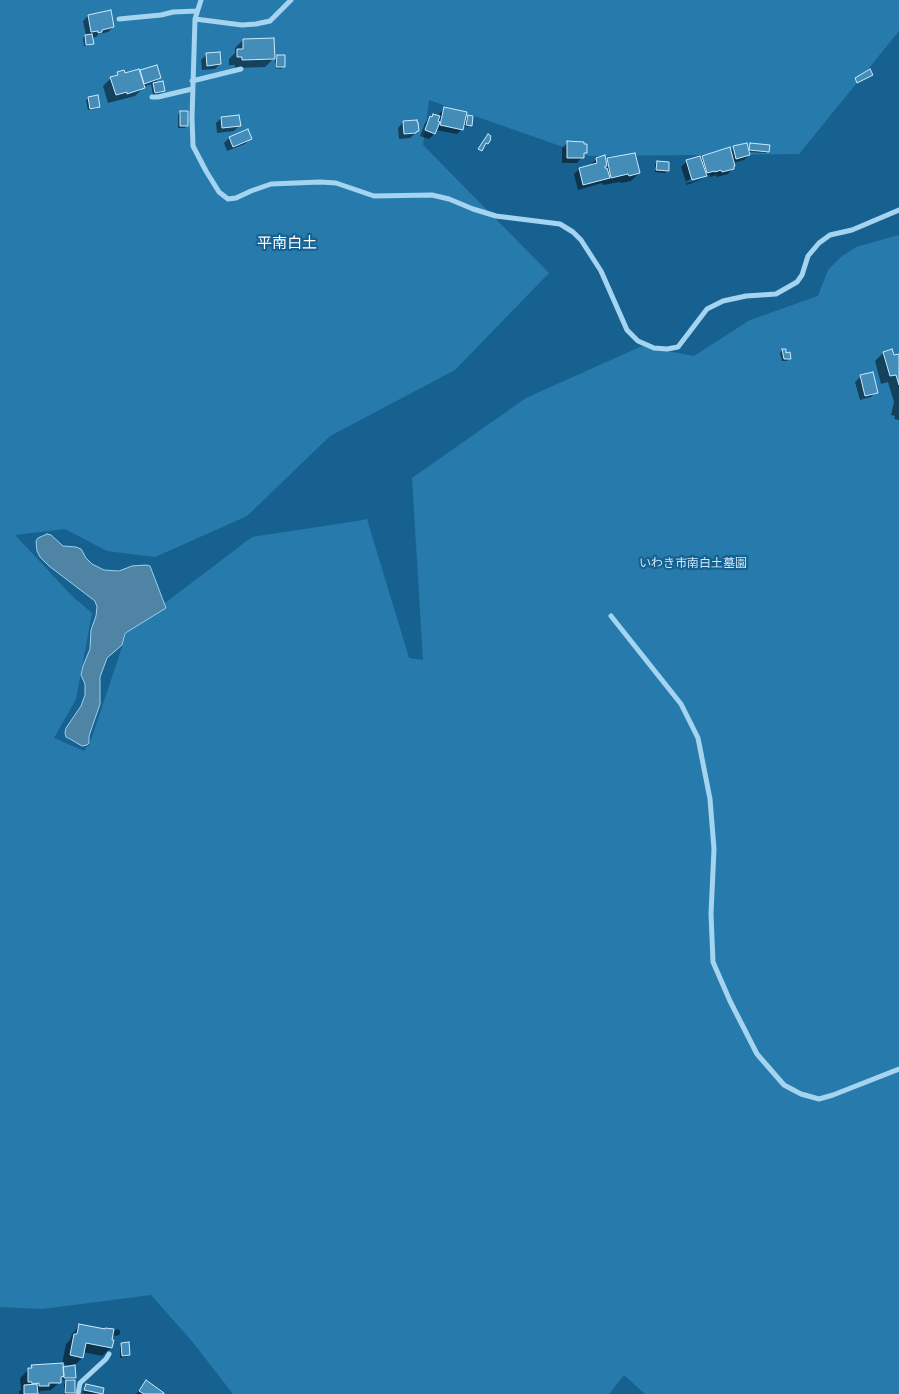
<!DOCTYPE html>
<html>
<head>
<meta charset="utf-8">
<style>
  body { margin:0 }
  canvas { display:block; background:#176190 }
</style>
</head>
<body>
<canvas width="899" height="1394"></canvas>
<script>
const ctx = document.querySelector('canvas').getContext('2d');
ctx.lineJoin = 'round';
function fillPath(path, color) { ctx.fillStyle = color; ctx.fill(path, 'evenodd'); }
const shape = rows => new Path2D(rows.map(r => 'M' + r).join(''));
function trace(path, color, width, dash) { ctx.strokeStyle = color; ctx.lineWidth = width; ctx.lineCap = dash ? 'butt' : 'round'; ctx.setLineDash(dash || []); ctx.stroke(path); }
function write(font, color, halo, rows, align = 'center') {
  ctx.font = font + ' "Public Sans","Noto Sans JP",sans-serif'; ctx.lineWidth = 4.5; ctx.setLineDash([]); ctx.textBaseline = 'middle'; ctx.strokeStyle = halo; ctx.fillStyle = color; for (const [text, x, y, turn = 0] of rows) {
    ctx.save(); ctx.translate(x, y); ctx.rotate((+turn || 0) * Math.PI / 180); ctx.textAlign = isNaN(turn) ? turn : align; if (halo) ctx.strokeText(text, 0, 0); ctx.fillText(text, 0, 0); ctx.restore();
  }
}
const green = shape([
  [0,0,899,0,899,31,799,154,589,156,429,100,423,145,549,273,455,370,330,436,247,516,155,557,107,551,65,529,15,535,72,596,92,613,76,699,54,738,84,751,90,743,127,632,252,537,357,521,367,519,409,658,423,660,412,478,526,398,642,346,694,356,750,320,818,296,828,270,841,257,856,247,899,235,899,1394,645,1394,624,1375,609,1394,233,1394,191,1340,151,1295,42,1309,0,1307]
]);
const water = shape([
  [47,534,51,535,63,546,76,547,81,549,86,558,92,564,104,570,119,571,132,566,146,565,150,566,166,608,127,632,125,634,122,645,107,658,100,677,100,704,89,736,89,743,87,745,82,746,70,739,66,737,65,733,66,728,81,706,85,695,85,684,81,675,83,666,90,649,91,630,96,616,97,607,95,601,49,566,40,557,37,551,36,541,38,538,47,534]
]);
const shadow = shape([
  [88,16,113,27,108,32,99,34,96,37,92,38,93,43,90,45,84,46,83,38,86,35,83,21],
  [243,40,273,59,265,67,235,68,235,65,229,65,229,59,235,53,235,48],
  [206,55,220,64,215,69,202,70,201,60],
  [277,56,284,66,281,69,275,68,275,58],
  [140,71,160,78,153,84,164,90,161,93,153,95,151,84,143,87,143,88,135,96,108,103,103,86,111,78,114,77,118,74,139,73],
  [88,98,98,107,96,109,88,110,86,101],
  [445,108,464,120,468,116,470,125,468,127,463,126,462,129,457,134,436,130,434,134,429,139,420,136,425,123,433,115,439,117,439,114],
  [180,112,187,125,185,128,178,128,178,115],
  [221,118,239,126,234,131,217,133,216,123],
  [403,122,418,131,410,138,399,139,398,128],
  [229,138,251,138,245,144,227,151,224,143],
  [567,143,586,152,577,163,562,163,562,148],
  [751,144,768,151,766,153,748,152,749,155,744,160,733,163,733,168,728,174,717,177,716,175,710,177,710,175,703,177,700,180,687,185,681,167,686,162,699,157,700,159,702,157,730,151,734,147,747,148],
  [701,176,701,179,687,183,686,181],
  [597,159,605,162,608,159,639,173,631,181,621,183,620,182,603,185,602,183,578,190,574,174,579,169,592,166,591,164],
  [658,162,667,171,665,173,655,172,655,164],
  [782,350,785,350,785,354,789,359,787,361,782,361,780,353],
  [883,353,893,357,899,355,899,420,894,419,895,416,891,415,894,402,888,382,881,384,875,361],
  [872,374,877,392,871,397,860,400,855,382,860,377],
  [80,1325,104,1330,106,1329,114,1331,116,1329,120,1330,120,1334,117,1336,111,1335,112,1341,111,1348,102,1356,83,1352,82,1358,74,1366,62,1364,66,1344,70,1340,72,1334],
  [122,1344,129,1355,126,1357,120,1358,120,1347],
  [32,1366,62,1370,75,1378,71,1381,74,1393,73,1394,64,1394,64,1384,68,1380,63,1380,62,1376,60,1379,60,1382,51,1390,41,1391,37,1394,19,1394,19,1391,21,1390,20,1378],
  [146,1382,162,1394,136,1394],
  [86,1386,102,1393,91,1394,83,1393,84,1388]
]);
const building = shape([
  [111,10,114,27,102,30,102,32,98,33,98,31,91,32,88,15,111,10],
  [92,34,94,44,86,45,85,35,92,34],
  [274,38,275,59,242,60,242,57,237,57,237,49,243,49,243,39,274,38],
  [220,52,221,64,207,66,206,53,220,52],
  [277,55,285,55,285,67,276,67,277,55],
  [157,65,161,78,144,84,140,70,157,65],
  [139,69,145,88,127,94,127,92,116,95,110,77,118,75,117,72,124,70,125,73,139,69],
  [870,69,873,75,857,83,855,78,870,69],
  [163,81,165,91,155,93,153,83,163,81],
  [98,95,100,107,90,109,88,97,98,95],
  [444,107,467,112,463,130,440,125,444,107],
  [180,111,188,111,188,126,180,126,180,111],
  [433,114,440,116,438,121,440,122,435,134,425,130,430,116,432,117,433,114],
  [239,115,241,126,222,128,221,117,239,115],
  [468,115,473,116,472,126,466,125,468,115],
  [417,120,417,122,418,122,419,131,416,132,416,133,404,134,403,121,417,120],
  [248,129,252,139,233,147,229,137,248,129],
  [488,134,491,136,490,138,491,139,488,144,486,143,482,151,478,149,488,134],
  [567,141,584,142,584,144,587,144,587,153,584,153,584,158,567,158,567,141],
  [747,143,750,155,736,159,733,146,747,143],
  [750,143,770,145,769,152,749,150,750,143],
  [730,147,735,166,734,166,734,169,722,172,721,170,715,172,715,171,707,173,702,156,730,147],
  [635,153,640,173,629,176,628,174,611,178,607,158,635,153],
  [605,155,607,166,605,166,605,168,607,168,610,178,583,185,579,168,597,163,596,158,605,155],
  [700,156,707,176,692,180,686,160,700,156],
  [657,161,669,162,669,171,656,170,657,161],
  [782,349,786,349,786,353,790,352,791,359,784,359,782,349],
  [892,349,894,355,899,354,899,385,896,375,890,376,883,352,892,349],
  [873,372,878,393,865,396,860,375,873,372],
  [79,1324,105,1329,105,1328,114,1329,112,1340,114,1340,112,1348,86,1343,83,1358,70,1355,74,1334,77,1334,79,1324],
  [129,1342,130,1355,122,1356,121,1343,129,1342],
  [63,1363,64,1376,61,1377,61,1383,49,1383,49,1386,39,1386,39,1383,32,1384,32,1382,28,1382,28,1368,32,1368,31,1365,63,1363],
  [75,1365,76,1378,64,1378,63,1367,75,1365],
  [66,1380,75,1380,75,1393,65,1393,66,1380],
  [146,1380,164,1393,164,1394,144,1394,139,1391,146,1380],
  [37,1384,38,1394,24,1394,24,1385,37,1384],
  [86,1384,104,1388,103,1394,84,1390,86,1384]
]);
const minor = shape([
  [201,0,195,19,192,118,193,146,206,171,219,192,228,199,236,198,251,191,271,184,320,182,336,183,374,196,432,195,449,199,473,209,496,216,560,224,573,232,581,240,601,271,627,330,638,341,654,348,667,349,678,347,707,309,723,301,746,296,776,294,797,282,802,275,808,256,819,243,830,235,852,230,899,210],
  [119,19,161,15,173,12,197,11],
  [195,19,242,25,256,24,270,21,291,0],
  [192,81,241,69],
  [152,97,158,97,192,89],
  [611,616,681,704,698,738,710,799,714,849,711,914,713,962,730,1001,757,1054,784,1085,801,1094,819,1099,833,1095,899,1069],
  [78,1394,80,1383,106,1359,109,1354]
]);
const parkNames = [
  ["いわき市南白土墓園",693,563]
];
const quarterNames = [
  ["平南白土",287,243]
];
fillPath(green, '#277bac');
fillPath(water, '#4f84a4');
trace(water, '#97d1f2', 1);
fillPath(shadow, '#0007');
fillPath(building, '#448db9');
trace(building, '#cbe9fb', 1);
trace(minor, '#a4d4f0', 5);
write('12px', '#cbe9fb', '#176190', parkNames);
write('15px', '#fff', '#176190', quarterNames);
</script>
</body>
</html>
